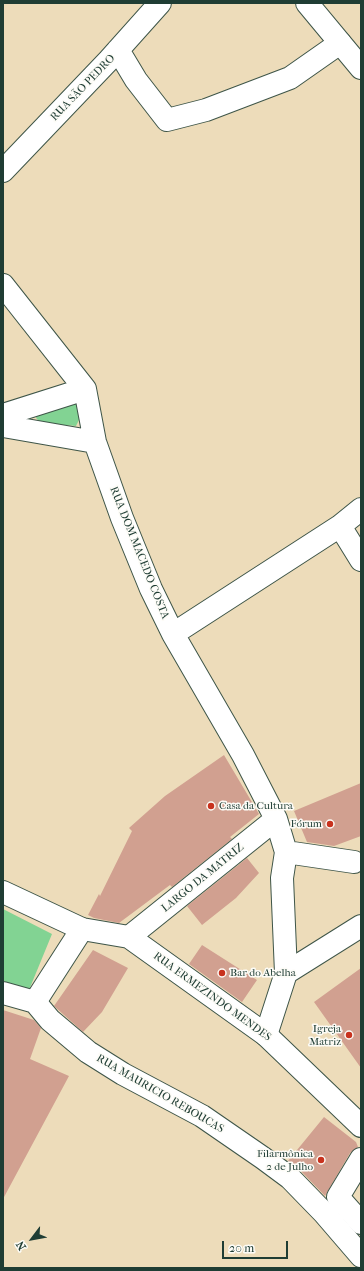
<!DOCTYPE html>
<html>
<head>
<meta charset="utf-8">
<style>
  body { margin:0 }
  #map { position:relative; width:364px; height:1271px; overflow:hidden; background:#eddcba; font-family:"IM FELL French Canon",serif }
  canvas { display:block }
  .frame { position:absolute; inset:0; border:4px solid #1f3d34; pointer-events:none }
  .north { position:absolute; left:12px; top:1219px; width:40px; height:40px; -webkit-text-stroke:3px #fdfcf7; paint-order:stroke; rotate:238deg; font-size:11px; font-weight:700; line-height:16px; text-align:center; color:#1f3d34 }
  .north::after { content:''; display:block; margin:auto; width:14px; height:18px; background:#1f3d34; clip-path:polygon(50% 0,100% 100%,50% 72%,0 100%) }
  .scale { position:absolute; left:222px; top:1241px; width:66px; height:18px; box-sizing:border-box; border:2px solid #1f3d34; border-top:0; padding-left:5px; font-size:12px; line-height:14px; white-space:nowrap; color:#1f3d34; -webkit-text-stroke:3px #fdfcf7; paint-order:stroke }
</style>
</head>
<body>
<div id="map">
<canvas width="364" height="1271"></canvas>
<div class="frame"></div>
<div class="north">N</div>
<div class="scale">20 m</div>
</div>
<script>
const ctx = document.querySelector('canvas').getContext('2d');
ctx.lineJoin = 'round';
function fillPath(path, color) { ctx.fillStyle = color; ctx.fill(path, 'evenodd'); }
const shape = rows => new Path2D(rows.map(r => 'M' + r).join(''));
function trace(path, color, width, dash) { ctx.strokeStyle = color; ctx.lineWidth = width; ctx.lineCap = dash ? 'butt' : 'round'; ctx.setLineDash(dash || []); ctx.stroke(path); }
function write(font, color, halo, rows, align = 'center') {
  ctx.font = font + ' "IM FELL French Canon",serif'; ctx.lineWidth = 3; ctx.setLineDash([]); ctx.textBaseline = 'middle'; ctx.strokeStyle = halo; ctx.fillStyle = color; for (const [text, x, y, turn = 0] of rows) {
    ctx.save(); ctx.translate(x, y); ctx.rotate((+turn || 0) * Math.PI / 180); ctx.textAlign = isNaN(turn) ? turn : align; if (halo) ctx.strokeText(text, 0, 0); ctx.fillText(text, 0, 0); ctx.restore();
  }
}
const green = shape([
  [73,402,77,404,80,418,76,426,41,423,36,418,37,413],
  [3,909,52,934,29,990,3,981]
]);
const building = shape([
  [224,755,259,814,230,837,232,839,172,887,170,885,119,923,94,918,88,915,99,894,100,896,132,831,129,828,165,796],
  [361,783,361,836,334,846,307,842,294,811],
  [247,858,259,873,236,898,202,925,187,906],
  [202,945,257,980,242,1002,189,964],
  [93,950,128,968,102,1012,83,1032,54,1006],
  [361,968,361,1068,314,1002],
  [3,1010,34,1020,41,1028,30,1059,69,1076,3,1199],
  [324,1117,356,1142,358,1147,350,1153,325,1196,299,1169,288,1161]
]);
const minor = shape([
  [118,50,136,80,167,120,206,110,290,78,340,43],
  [3,171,109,60,160,3],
  [3,285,85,389,95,442,122,518,151,589,173,634,243,755,276,819,286,852,354,862],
  [3,415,85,389],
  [3,426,95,442],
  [340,526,361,560],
  [173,634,340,526,361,509],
  [129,937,276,819],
  [286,973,282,878,286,852],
  [35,1002,82,929],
  [266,1035,286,973,361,926],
  [361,1159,338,1197,361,1223]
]);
const tertiary = shape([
  [307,3,361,68],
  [3,892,82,929,129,937,266,1035,361,1126],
  [3,993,35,1002,50,1020,88,1052,123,1074,202,1116,263,1158,290,1178,324,1213,361,1256]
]);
const markers = [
  [211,806,4,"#c8321e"],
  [330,824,4,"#c8321e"],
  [222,973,4,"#c8321e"],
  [349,1035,4,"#c8321e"],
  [321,1160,4,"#c8321e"]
];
const streetNames = [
  ["RUA SÃO PEDRO",83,88,-46],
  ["RUA DOM MACEDO COSTA",139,553,68],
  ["LARGO DA MATRIZ",203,878,-39],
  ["RUA ERMEZINDO MENDES",212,997,36],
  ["RUA MAURICIO REBOUCAS",160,1094,30]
];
const poiNames = [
  ["Casa da Cultura",219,806,"left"],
  ["Fórum",322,824],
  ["Bar do Abelha",230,973,"left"],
  ["Igreja",341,1029],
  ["Matriz",341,1042],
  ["Filarmônica",313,1154],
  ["2 de Julho",313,1167]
];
fillPath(green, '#82d393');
fillPath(building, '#d1a090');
trace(minor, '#3e5548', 24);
trace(tertiary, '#3e5548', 24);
trace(minor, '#fff', 22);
trace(tertiary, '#fff', 22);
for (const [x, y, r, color] of markers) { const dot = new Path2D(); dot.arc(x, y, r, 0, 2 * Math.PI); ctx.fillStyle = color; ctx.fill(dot); trace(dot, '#fdfcf7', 1.5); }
write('11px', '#1f3d34', '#fdfcf7', streetNames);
write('11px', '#1f3d34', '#fdfcf7', poiNames, 'right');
</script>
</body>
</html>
